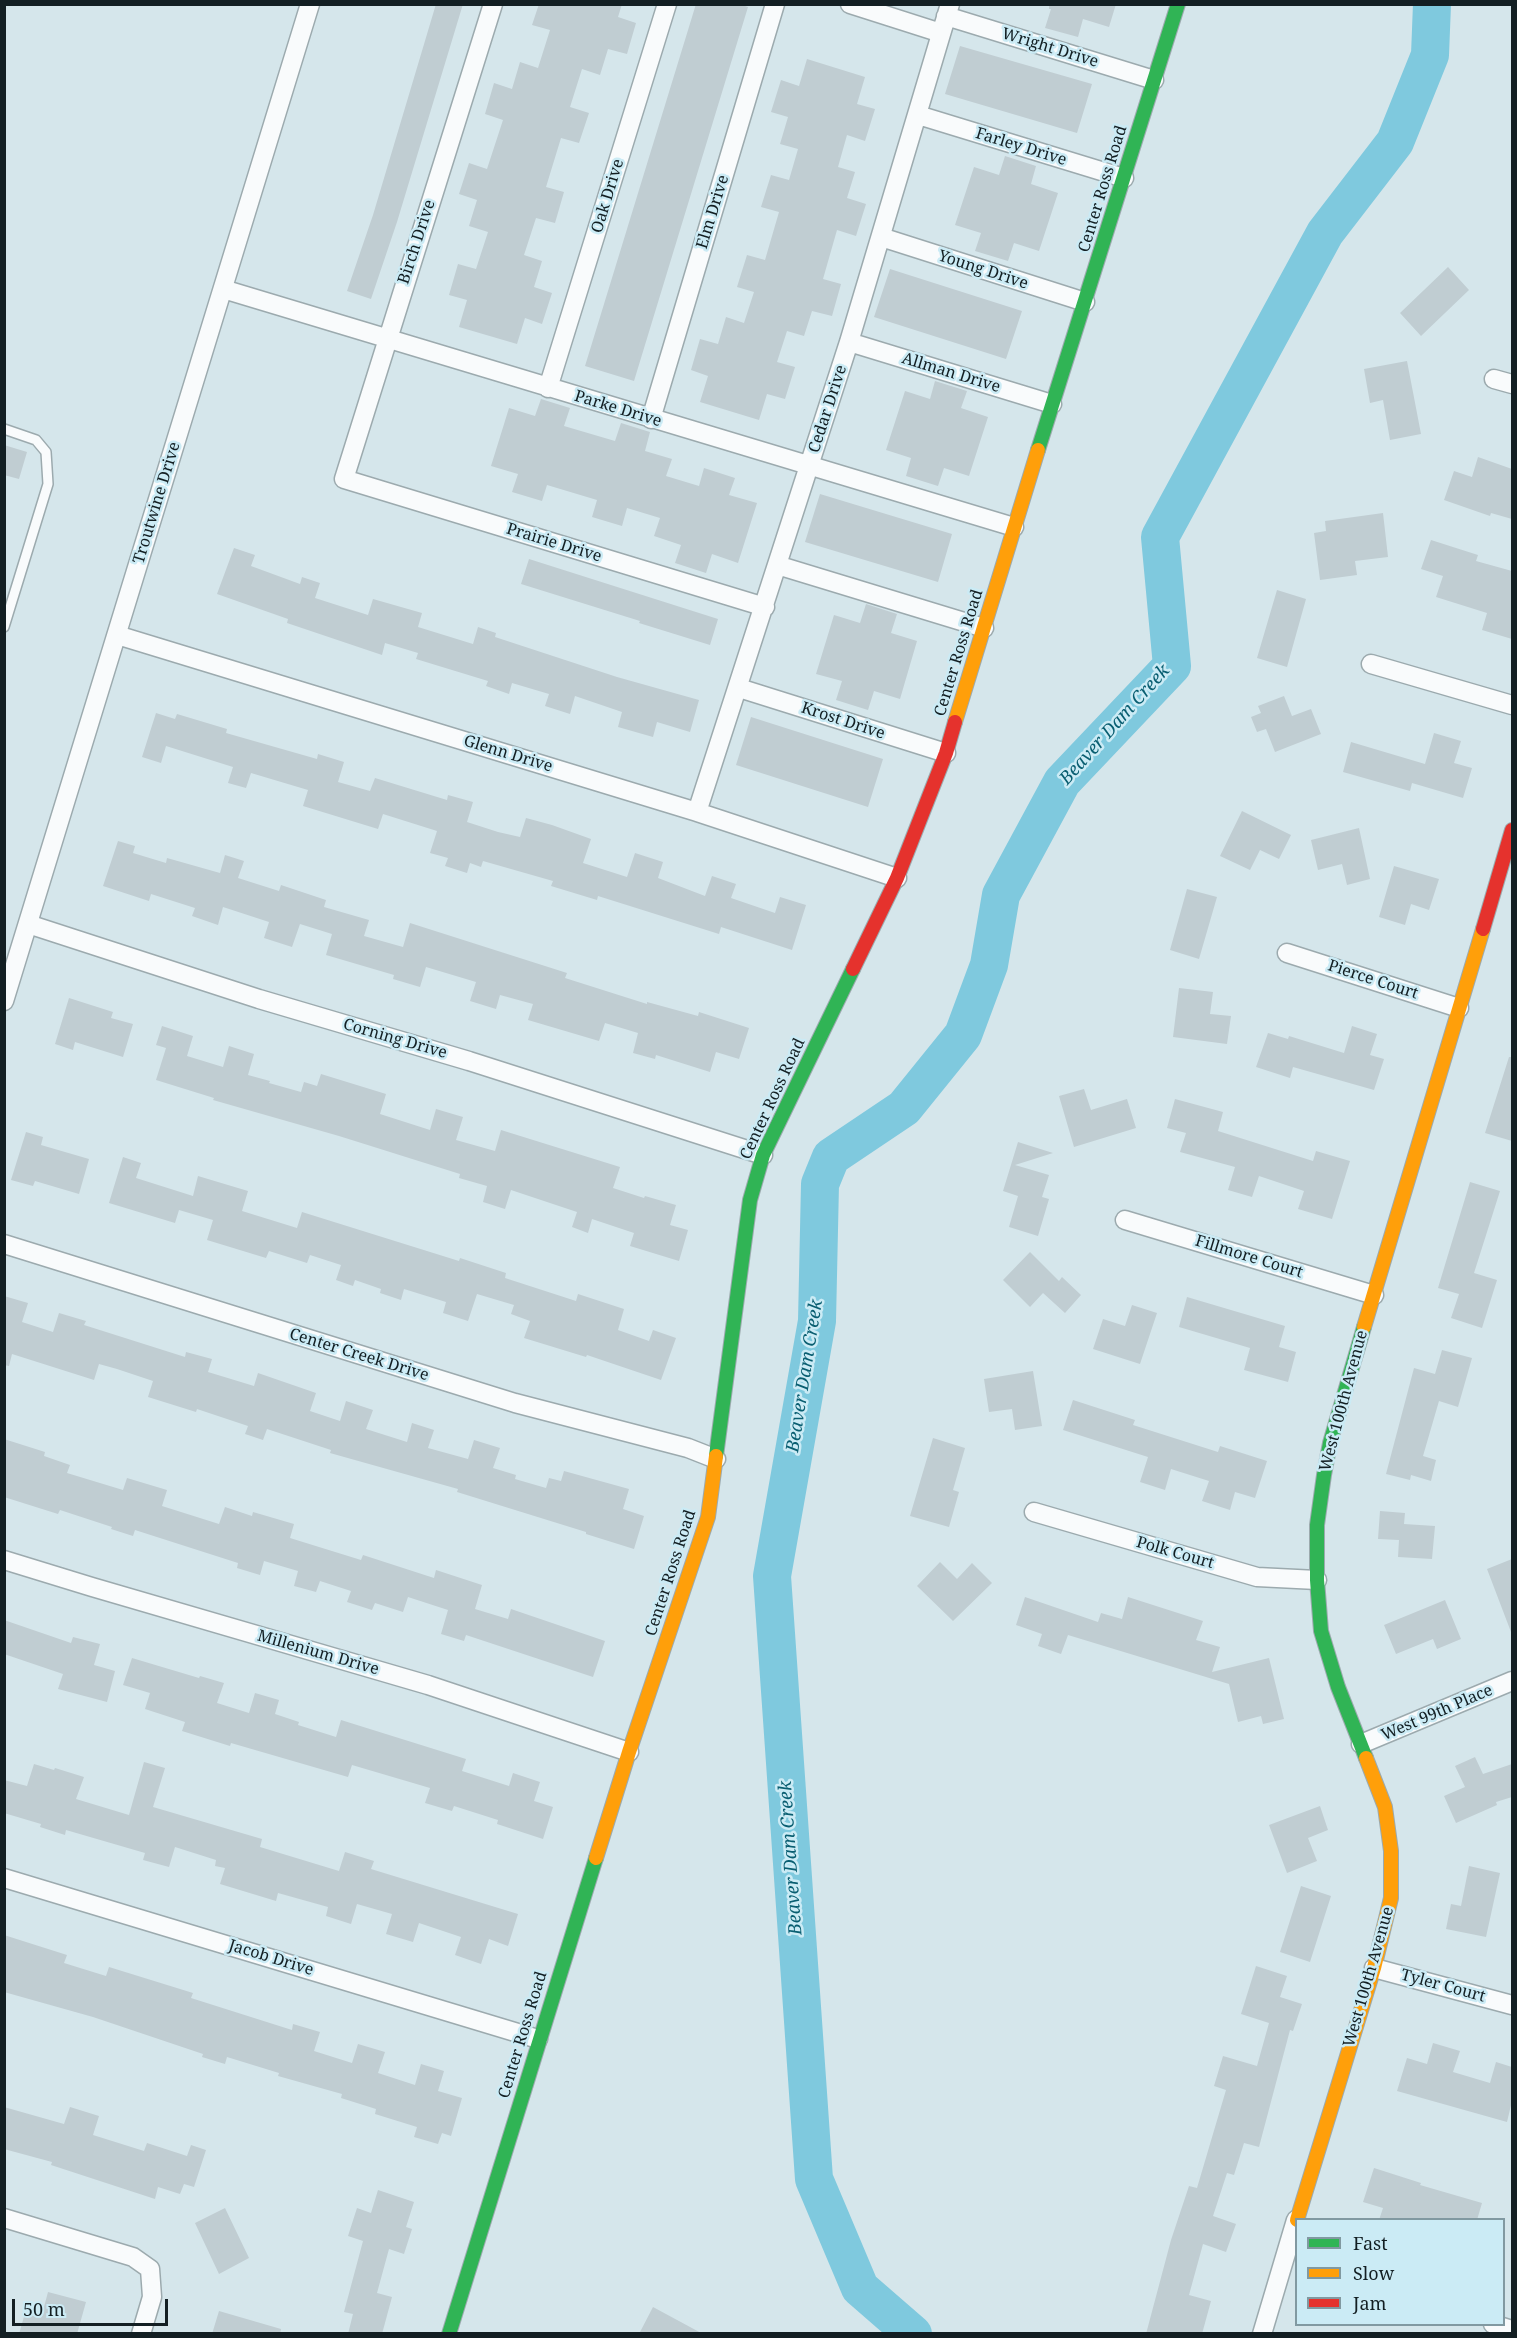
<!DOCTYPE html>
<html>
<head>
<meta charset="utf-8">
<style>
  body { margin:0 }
  #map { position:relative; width:1517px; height:2338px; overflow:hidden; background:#d5e6eb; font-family:"Noto Serif",serif }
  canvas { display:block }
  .frame { position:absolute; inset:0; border:6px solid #131f23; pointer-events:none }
  .legend { position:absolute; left:1295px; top:2218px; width:210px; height:108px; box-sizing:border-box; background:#cbebf5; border:2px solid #8199a1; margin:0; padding:8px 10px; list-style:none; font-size:18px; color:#131f23 }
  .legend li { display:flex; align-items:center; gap:12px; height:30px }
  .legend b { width:30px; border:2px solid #8199a1 }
  .scale { position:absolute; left:12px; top:2299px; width:156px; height:27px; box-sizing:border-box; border:3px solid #131f23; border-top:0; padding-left:8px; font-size:18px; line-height:21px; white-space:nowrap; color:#131f23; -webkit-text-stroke:4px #cbebf5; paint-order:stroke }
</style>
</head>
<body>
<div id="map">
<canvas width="1517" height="2338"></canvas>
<div class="frame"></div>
<ul class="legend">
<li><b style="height:8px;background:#30b455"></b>Fast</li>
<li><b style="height:8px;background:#ff9f0a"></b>Slow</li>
<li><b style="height:8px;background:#e5322d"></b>Jam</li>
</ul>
<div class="scale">50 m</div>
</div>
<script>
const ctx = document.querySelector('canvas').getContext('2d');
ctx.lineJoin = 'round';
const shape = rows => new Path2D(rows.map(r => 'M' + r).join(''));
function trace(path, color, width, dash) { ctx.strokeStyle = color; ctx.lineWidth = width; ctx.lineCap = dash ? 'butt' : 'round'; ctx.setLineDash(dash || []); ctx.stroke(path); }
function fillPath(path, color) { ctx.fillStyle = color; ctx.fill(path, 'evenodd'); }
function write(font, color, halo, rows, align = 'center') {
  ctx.font = font + ' "Noto Serif",serif'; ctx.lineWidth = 5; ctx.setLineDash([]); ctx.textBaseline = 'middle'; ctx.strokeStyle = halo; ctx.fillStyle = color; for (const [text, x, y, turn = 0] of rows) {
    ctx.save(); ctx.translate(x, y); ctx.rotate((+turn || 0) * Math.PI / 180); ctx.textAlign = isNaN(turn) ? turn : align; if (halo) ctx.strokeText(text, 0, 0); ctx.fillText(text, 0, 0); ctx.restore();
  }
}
const river = shape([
  [913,2334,860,2288,814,2179,772,1576,817,1321,820,1184,831,1157,904,1108,963,1035,989,965,1001,895,1062,782,1172,666,1160,537,1325,233,1395,142,1430,55,1432,4]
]);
const building = shape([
  [436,4,463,4,397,222,371,299,347,291,373,215],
  [539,4,622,4,618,17,636,23,627,54,608,49,600,75,582,69,570,107,589,113,579,143,561,138,546,187,564,192,555,223,536,218,524,255,542,261,534,287,552,293,542,324,525,318,517,344,459,327,467,300,449,295,458,264,476,269,488,232,469,226,477,200,459,194,469,163,487,169,503,120,485,114,494,83,512,89,520,62,538,68,550,30,532,25],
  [696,4,739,4,748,7,634,381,585,366],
  [1049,4,1116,4,1109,27,1083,19,1078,37,1045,28,1051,9,1049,9],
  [960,46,1092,84,1077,133,945,94],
  [807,59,865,77,857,104,875,109,865,141,847,135,838,167,855,172,847,198,866,204,856,236,837,230,823,279,841,284,832,316,812,311,804,336,787,331,777,362,795,367,785,399,767,394,759,420,700,402,708,376,691,370,700,339,718,344,726,317,744,323,754,292,737,287,747,255,765,260,779,212,761,207,771,175,789,180,798,149,780,144,788,117,771,112,781,80,799,86],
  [1005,156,1036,166,1031,184,1058,193,1039,251,1014,243,1008,261,975,251,981,233,955,225,974,167,999,175],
  [1448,267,1469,290,1421,336,1400,313],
  [890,269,1022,311,1006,359,874,317],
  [1407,361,1421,434,1390,440,1383,400,1370,403,1364,369],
  [935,381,967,391,961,408,988,417,969,476,944,468,938,486,906,476,911,458,886,450,905,391,930,399],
  [541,399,570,408,564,426,615,441,621,423,650,432,645,451,672,459,666,476,699,486,704,468,735,478,729,495,757,503,738,563,712,554,706,573,675,563,681,545,654,536,660,518,627,508,622,526,592,517,597,500,547,485,542,501,512,492,518,474,491,466,509,408,535,416],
  [4,445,27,452,19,479,4,475],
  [1478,457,1512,469,1512,519,1491,513,1490,516,1444,500,1454,471,1472,477],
  [820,494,952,534,938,582,805,542],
  [1383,513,1388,557,1355,561,1357,575,1320,580,1314,533,1326,531,1325,521],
  [1431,540,1478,555,1476,561,1512,571,1512,639,1482,630,1487,613,1436,597,1443,576,1421,569],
  [234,548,255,555,251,566,300,584,302,577,320,583,315,598,368,615,373,599,422,613,418,627,473,644,478,627,496,633,495,637,617,677,699,700,690,732,657,722,653,737,618,727,622,712,575,696,570,714,545,706,549,694,512,683,509,694,486,686,488,681,416,659,418,653,385,643,382,655,287,623,288,619,217,594],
  [529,559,718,619,710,645,639,623,640,621,521,584],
  [1277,590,1306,599,1287,667,1257,658],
  [866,604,897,614,891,633,917,641,900,699,874,691,868,710,836,700,842,681,816,674,834,615,860,623],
  [1284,696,1292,716,1311,709,1321,734,1275,752,1266,729,1257,732,1251,717,1261,713,1258,706],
  [156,713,175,719,177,714,227,729,226,733,317,759,318,754,344,762,338,782,370,791,375,778,447,800,448,795,473,802,467,822,498,832,520,837,526,818,552,825,591,839,583,863,627,877,635,853,663,862,658,878,705,896,712,876,736,884,731,898,775,913,780,897,806,905,792,950,721,927,719,934,598,896,597,900,551,886,553,881,483,861,481,867,470,863,467,873,445,866,448,858,430,853,437,831,383,814,378,829,303,806,308,790,251,773,246,788,228,783,233,767,166,746,161,763,142,757],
  [751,717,883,759,868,807,736,765],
  [1434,733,1461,741,1454,763,1472,768,1463,798,1412,783,1410,791,1343,772,1351,742,1425,764],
  [1242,811,1291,835,1279,859,1260,850,1250,870,1220,856],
  [1359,828,1370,879,1347,885,1342,864,1318,870,1311,840],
  [118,841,135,846,133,853,166,863,167,858,220,873,225,855,244,861,238,878,279,891,281,885,326,900,324,907,369,920,364,936,403,947,410,923,567,973,565,978,647,1004,647,1002,698,1016,699,1012,749,1028,739,1059,716,1052,710,1072,656,1055,655,1059,633,1053,638,1033,605,1023,599,1041,528,1020,533,1004,500,995,496,1009,470,1001,476,982,426,967,420,987,393,979,394,975,326,955,332,934,300,924,292,947,264,938,269,922,223,907,218,925,192,916,195,908,151,894,149,901,103,886],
  [1394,866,1439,879,1429,910,1411,904,1405,925,1379,917],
  [1187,889,1217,897,1199,959,1170,950],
  [1179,988,1213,992,1210,1014,1231,1016,1227,1044,1173,1037],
  [69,998,113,1012,111,1018,133,1024,123,1057,75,1042,73,1050,55,1044],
  [162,1026,193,1036,187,1056,223,1067,229,1046,254,1054,248,1075,270,1081,269,1083,301,1092,304,1082,317,1086,321,1074,386,1094,380,1114,430,1130,436,1109,463,1117,456,1140,495,1151,501,1130,620,1167,613,1188,644,1198,645,1196,676,1205,670,1225,688,1230,679,1261,630,1246,634,1233,592,1219,588,1233,572,1227,577,1212,511,1190,505,1209,483,1202,487,1186,459,1178,460,1174,339,1136,213,1100,214,1098,156,1080,166,1048,156,1045],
  [1352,1026,1377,1034,1370,1055,1384,1059,1374,1090,1293,1067,1290,1078,1256,1067,1268,1033,1288,1039,1289,1036,1344,1053],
  [1509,1057,1512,1057,1512,1141,1485,1133],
  [1084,1089,1091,1110,1127,1099,1136,1128,1074,1147,1059,1096],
  [1175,1099,1223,1112,1218,1131,1313,1161,1316,1151,1350,1161,1332,1219,1298,1209,1304,1191,1259,1176,1252,1197,1228,1190,1235,1167,1180,1152,1186,1133,1167,1128],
  [26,1132,43,1137,41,1145,89,1159,79,1194,35,1181,33,1186,11,1180],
  [1018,1142,1053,1153,1015,1165,1049,1175,1042,1197,1049,1199,1038,1236,1009,1227,1018,1196,1003,1191],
  [123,1157,141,1163,136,1178,193,1196,198,1176,248,1191,242,1211,297,1228,302,1212,459,1261,460,1258,506,1273,505,1278,576,1301,578,1294,624,1309,618,1330,649,1341,653,1330,676,1338,661,1380,587,1355,586,1357,524,1338,530,1321,511,1314,514,1305,477,1294,468,1321,443,1313,446,1302,404,1289,401,1300,380,1293,381,1289,355,1280,353,1286,336,1280,341,1265,310,1255,307,1263,269,1251,266,1258,207,1240,213,1220,179,1210,175,1223,109,1203],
  [1470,1182,1500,1191,1474,1273,1497,1280,1482,1328,1451,1318,1459,1294,1438,1288],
  [1030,1252,1059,1281,1062,1277,1081,1295,1065,1313,1043,1293,1030,1307,1003,1280],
  [4,1296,28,1303,22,1322,53,1332,59,1313,86,1321,84,1325,185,1357,186,1352,212,1359,208,1372,254,1386,258,1373,316,1393,310,1411,340,1421,346,1401,373,1410,366,1429,407,1442,412,1423,434,1430,428,1448,468,1459,474,1440,500,1448,493,1468,516,1475,515,1479,546,1488,549,1478,561,1481,564,1471,629,1489,623,1509,644,1516,634,1549,586,1534,586,1532,457,1492,458,1489,330,1453,331,1450,267,1429,263,1440,245,1434,248,1426,197,1409,196,1412,148,1397,153,1381,117,1369,99,1364,94,1380,12,1354,9,1366,4,1365],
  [1187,1297,1285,1326,1279,1347,1296,1352,1288,1382,1244,1370,1250,1348,1179,1327],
  [1132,1305,1157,1313,1140,1364,1093,1349,1103,1319,1125,1326],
  [1442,1350,1472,1358,1458,1407,1439,1401,1423,1456,1436,1460,1431,1481,1411,1475,1410,1480,1386,1474,1414,1368,1435,1374],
  [1033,1371,1042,1426,1015,1430,1012,1409,989,1412,984,1379],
  [1073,1400,1135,1420,1133,1425,1218,1452,1220,1446,1267,1461,1255,1498,1235,1492,1230,1510,1202,1501,1209,1481,1171,1469,1165,1490,1140,1482,1148,1457,1063,1430],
  [933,1438,965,1448,953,1490,959,1492,949,1527,910,1516],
  [4,1439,45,1452,44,1456,70,1465,67,1473,123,1490,127,1478,167,1490,162,1506,219,1524,225,1507,252,1516,253,1512,294,1524,290,1538,361,1560,363,1555,434,1578,436,1570,482,1585,475,1609,508,1619,511,1609,605,1641,593,1677,466,1635,464,1641,441,1634,448,1610,408,1597,403,1612,375,1603,372,1610,347,1602,351,1591,320,1581,316,1592,294,1586,298,1571,264,1561,260,1575,237,1568,238,1563,135,1530,133,1536,111,1529,112,1527,60,1510,58,1514,4,1497],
  [1380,1511,1405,1513,1404,1524,1435,1526,1432,1559,1398,1557,1399,1540,1378,1539],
  [1512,1559,1512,1632,1511,1632,1487,1569],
  [940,1562,957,1579,972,1563,992,1583,953,1621,917,1586],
  [1025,1597,1098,1622,1101,1613,1122,1619,1128,1597,1203,1621,1196,1640,1220,1647,1212,1672,1269,1658,1284,1719,1263,1724,1261,1716,1238,1722,1229,1684,1068,1635,1061,1654,1038,1646,1042,1634,1016,1625],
  [1445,1600,1461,1639,1437,1649,1433,1639,1396,1654,1384,1625],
  [4,1620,71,1643,73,1637,100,1644,94,1665,115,1671,107,1702,58,1689,63,1674,4,1654],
  [132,1658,199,1678,200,1676,224,1683,217,1703,249,1713,255,1693,279,1700,275,1714,299,1722,298,1725,336,1737,341,1720,466,1759,462,1771,509,1786,513,1773,540,1782,534,1801,553,1807,543,1839,497,1824,498,1820,454,1806,452,1811,425,1803,430,1788,352,1765,348,1777,231,1743,230,1746,182,1731,185,1722,145,1709,150,1693,123,1685],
  [1475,1757,1483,1774,1512,1764,1512,1797,1496,1802,1497,1805,1456,1823,1444,1796,1465,1787,1455,1766],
  [144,1762,165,1768,153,1807,262,1839,260,1847,339,1871,345,1852,374,1861,371,1869,518,1914,508,1946,489,1939,481,1964,455,1955,461,1937,419,1923,413,1942,386,1934,392,1914,357,1904,351,1924,326,1916,328,1907,278,1893,276,1901,220,1884,225,1868,215,1866,216,1860,175,1847,169,1867,143,1860,145,1853,66,1830,65,1835,40,1827,41,1824,4,1813,4,1780,27,1786,34,1764,54,1770,55,1768,84,1777,76,1799,129,1815],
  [1320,1806,1328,1830,1308,1838,1317,1861,1287,1873,1269,1825],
  [1469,1866,1500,1873,1486,1937,1446,1929,1451,1904,1461,1906],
  [1301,1886,1331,1896,1310,1962,1280,1952],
  [4,1935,67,1955,64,1963,106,1976,109,1967,193,1993,191,1998,292,2030,293,2024,320,2032,314,2051,352,2063,358,2044,385,2052,378,2073,415,2085,421,2064,444,2071,438,2091,462,2098,451,2136,442,2133,438,2144,414,2137,417,2127,375,2114,376,2109,341,2098,342,2094,278,2076,279,2073,227,2057,225,2064,202,2057,203,2054,93,2017,4,1992],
  [1256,1966,1287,1976,1280,1997,1302,2004,1293,2031,1290,2030,1259,2147,1244,2143,1234,2175,1227,2173,1213,2216,1236,2224,1226,2252,1203,2244,1189,2295,1211,2301,1202,2334,1146,2334,1171,2240,1189,2186,1197,2188,1226,2090,1214,2086,1223,2056,1257,2066,1269,2023,1241,2014],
  [1433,2043,1460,2051,1453,2072,1490,2083,1496,2062,1512,2067,1512,2101,1507,2122,1397,2091,1407,2058,1427,2064],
  [4,2107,64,2124,70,2107,99,2116,93,2135,144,2151,147,2143,187,2156,191,2145,206,2150,194,2187,184,2184,180,2194,158,2187,155,2199,51,2165,52,2162,4,2149],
  [1374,2168,1421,2183,1420,2185,1482,2203,1477,2220,1379,2220,1383,2208,1363,2202],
  [378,2190,414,2202,406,2227,412,2229,404,2254,389,2249,377,2293,392,2297,382,2334,348,2334,353,2314,344,2312,363,2241,348,2236,357,2208,371,2213],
  [225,2208,249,2258,219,2274,195,2223],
  [48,2292,86,2302,77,2334,19,2334,25,2313,41,2318],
  [653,2307,703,2334,639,2334],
  [219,2311,281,2329,280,2334,212,2334]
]);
const lane = shape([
  [4,429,36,440,46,452,48,484,4,627]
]);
const street = shape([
  [493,4,344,479,765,607],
  [850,4,941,33],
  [946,16,1154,80],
  [918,115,1124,178],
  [881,237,1085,302],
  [223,289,1014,527],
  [849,342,1052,404],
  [1494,379,1512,384],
  [548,388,667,4],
  [651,419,775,4],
  [777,565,984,628],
  [117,635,697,812,897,878],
  [1371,664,1512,705],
  [739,688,946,753],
  [697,812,849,342,950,4],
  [28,924,259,999,469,1061,763,1155],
  [1287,953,1459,1008],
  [4,1001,310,4],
  [1125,1220,1374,1295],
  [4,1244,515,1403,688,1448,716,1459],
  [1034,1512,1257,1577,1317,1580],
  [4,1560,92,1587,428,1685,629,1752],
  [1361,1744,1512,1681],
  [4,1878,538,2039],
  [1374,1968,1512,2005],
  [4,2218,133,2257,150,2269,152,2297,141,2334],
  [1493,2324,1512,2330],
  [1262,2334,1296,2220]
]);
const fast = shape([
  [1038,450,1178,4],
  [1364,1327,1330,1443,1324,1475,1317,1525,1317,1580,1321,1631,1338,1687,1366,1758],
  [716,1456,750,1200,763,1155,853,969],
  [449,2334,596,1858]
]);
const slow = shape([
  [955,722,1038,450],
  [1364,1327,1483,929],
  [596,1858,629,1752,708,1517,716,1456],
  [1297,2220,1374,1968,1391,1898,1391,1851,1385,1807,1366,1758]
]);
const jam = shape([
  [1483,929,1512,830],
  [853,969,897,878,946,753,955,722]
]);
const streetNames = [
  ["Wright Drive",1050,48,17],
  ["Farley Drive",1021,147,17],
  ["Center Ross Road",1103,189,-73],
  ["Oak Drive",608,196,-73],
  ["Elm Drive",713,212,-73],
  ["Birch Drive",417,242,-72],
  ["Young Drive",983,270,18],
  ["Allman Drive",951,373,17],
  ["Parke Drive",618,409,17],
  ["Cedar Drive",828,409,-72],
  ["Troutwine Drive",157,503,-73],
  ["Prairie Drive",554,543,17],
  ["Center Ross Road",959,653,-73],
  ["Krost Drive",843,721,18],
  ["Glenn Drive",508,754,17],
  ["Pierce Court",1373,980,18],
  ["Corning Drive",395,1039,16],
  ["Center Ross Road",773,1099,-65],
  ["Fillmore Court",1249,1257,17],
  ["Center Creek Drive",359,1355,17],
  ["West 100th Avenue",1344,1401,-75],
  ["Polk Court",1175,1553,16],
  ["Center Ross Road",671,1573,-72],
  ["Millenium Drive",318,1653,16],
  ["West 99th Place",1437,1713,-23],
  ["Jacob Drive",271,1958,17],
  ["West 100th Avenue",1369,1977,-74],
  ["Tyler Court",1443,1986,15],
  ["Center Ross Road",523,2035,-73]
];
const waterNames = [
  ["Beaver Dam Creek",1115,725,-48],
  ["Beaver Dam Creek",805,1376,-81],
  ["Beaver Dam Creek",791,1858,-94]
];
trace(river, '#7fc9de', 38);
fillPath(building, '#c0cdd2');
trace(lane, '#9caaae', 12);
trace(street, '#9caaae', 21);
trace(fast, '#9caaae', 16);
trace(slow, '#9caaae', 16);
trace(jam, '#9caaae', 16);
trace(lane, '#f9fbfc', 9);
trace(street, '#f9fbfc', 18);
trace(fast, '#30b455', 14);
trace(slow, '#ff9f0a', 14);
trace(jam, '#e5322d', 14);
write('16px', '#131f23', '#cbebf5', streetNames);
write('italic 18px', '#095e71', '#cbebf5', waterNames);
</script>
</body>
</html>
